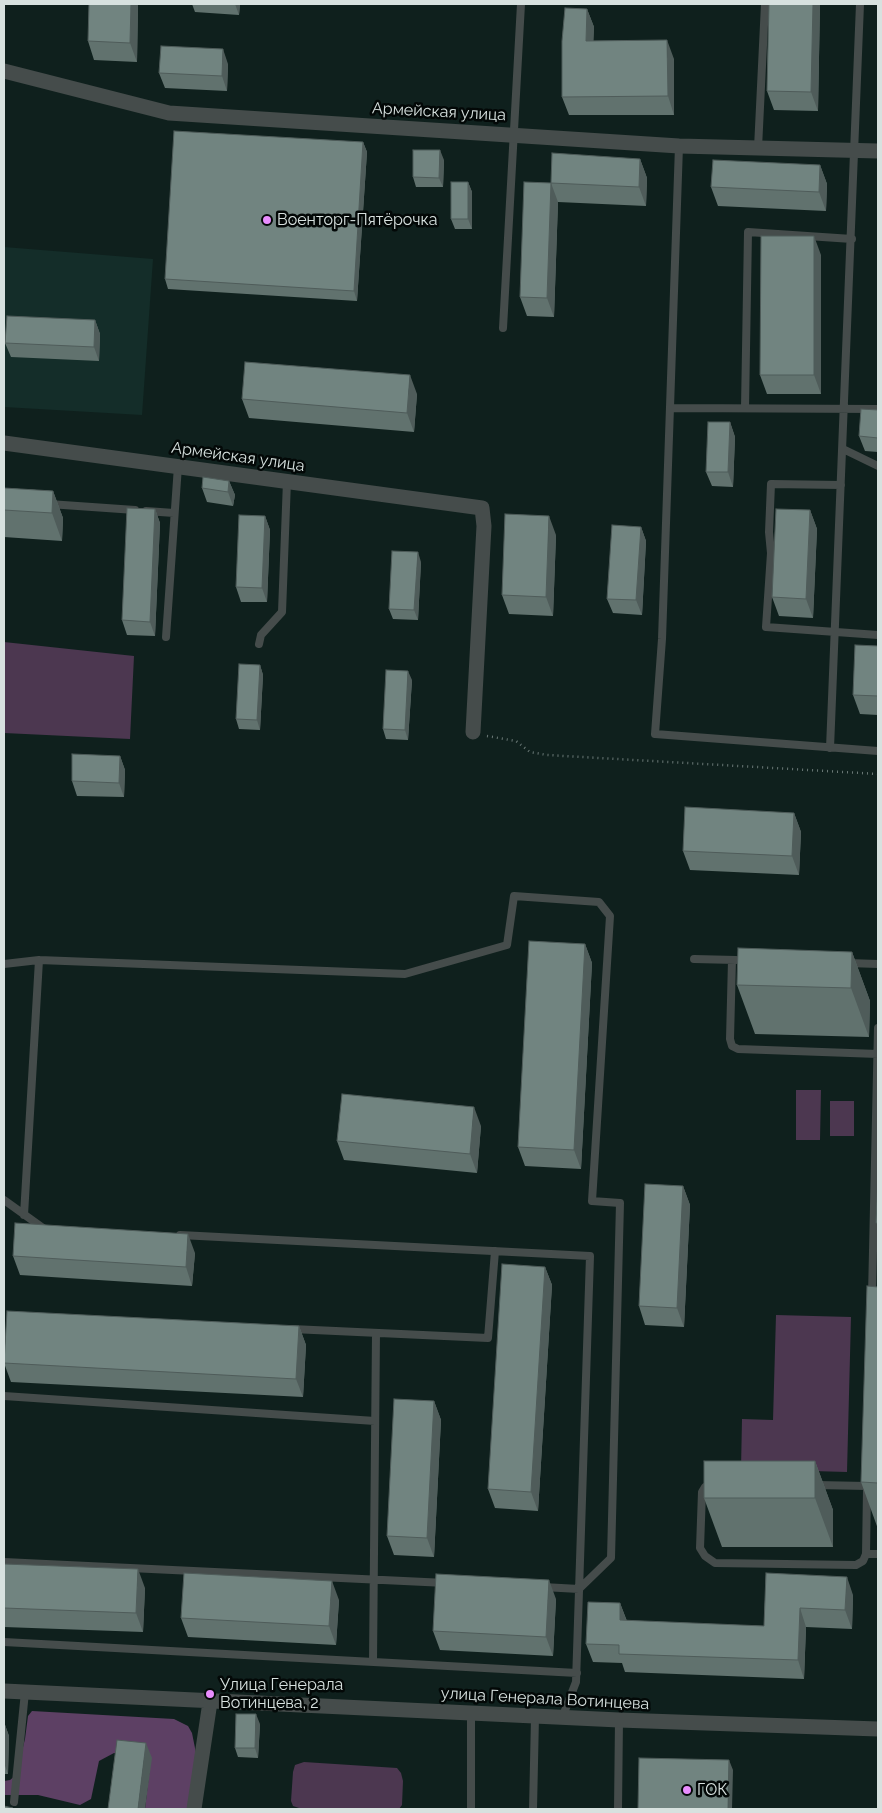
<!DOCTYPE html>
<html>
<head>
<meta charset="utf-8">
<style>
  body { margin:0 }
  #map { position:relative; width:882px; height:1813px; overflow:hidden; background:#0f201d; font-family:Raleway,sans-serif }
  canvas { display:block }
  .frame { position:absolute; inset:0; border:5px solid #d7e1df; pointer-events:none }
</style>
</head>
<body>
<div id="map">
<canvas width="882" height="1813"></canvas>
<div class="frame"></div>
</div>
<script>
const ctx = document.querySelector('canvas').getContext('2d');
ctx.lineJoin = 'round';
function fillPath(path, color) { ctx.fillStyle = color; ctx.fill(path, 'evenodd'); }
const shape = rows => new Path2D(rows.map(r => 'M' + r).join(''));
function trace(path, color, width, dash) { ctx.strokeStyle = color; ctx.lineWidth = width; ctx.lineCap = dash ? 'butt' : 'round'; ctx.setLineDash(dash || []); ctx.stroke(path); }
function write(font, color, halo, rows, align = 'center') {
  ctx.font = font + ' Raleway,sans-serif'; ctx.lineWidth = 5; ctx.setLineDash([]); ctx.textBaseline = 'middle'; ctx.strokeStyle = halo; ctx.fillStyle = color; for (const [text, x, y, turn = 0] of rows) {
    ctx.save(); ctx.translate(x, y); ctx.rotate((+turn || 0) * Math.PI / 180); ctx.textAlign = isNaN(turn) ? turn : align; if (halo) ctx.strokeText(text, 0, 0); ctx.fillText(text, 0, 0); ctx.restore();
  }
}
const built = shape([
  [4,247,153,259,142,415,4,407]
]);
const green = shape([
  [4,642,134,656,130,739,4,733],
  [796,1090,821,1090,820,1140,796,1140],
  [830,1101,854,1101,854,1136,830,1136],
  [776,1315,851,1317,847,1472,741,1469,742,1419,773,1420],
  [304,1762,397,1768,401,1773,403,1781,402,1805,399,1809,299,1808,293,1806,291,1801,293,1772,295,1765]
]);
const forest = shape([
  [32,1711,174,1719,188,1726,192,1733,196,1753,188,1809,145,1809,151,1758,114,1753,99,1761,91,1799,80,1805,38,1795,4,1795,4,1781,10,1780,16,1775,25,1739,28,1716]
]);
const path = shape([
  [487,736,516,741,530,752,547,755,878,774]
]);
const lane = shape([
  [679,146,662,639,655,734,878,751],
  [758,148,765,4],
  [503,328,521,4],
  [670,408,878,409],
  [745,408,748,232,852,239],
  [843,449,878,466],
  [841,485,771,484,769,532,771,553,766,627,878,635],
  [49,504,135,510],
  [146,511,174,513],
  [166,637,178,466],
  [259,644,261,635,282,612,287,481],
  [830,748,860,4],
  [694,959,736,960],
  [39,960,405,974,507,945,514,896,599,902,610,916,592,1201,620,1203,611,1558,579,1589,543,1587],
  [732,960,730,1039,732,1046,738,1049,878,1054],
  [848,963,878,964],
  [4,964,39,960,24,1215],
  [4,1200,43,1228],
  [180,1235,590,1256,576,1682,562,1718],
  [872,1295,878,1028],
  [292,1329,488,1338,495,1251],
  [4,1396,375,1421],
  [712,1484,705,1487,702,1492,700,1548,705,1556,715,1563,856,1565,863,1561,866,1554],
  [816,1485,867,1486],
  [867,1489,866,1554,878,1554],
  [4,1562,446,1583],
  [4,1642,577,1673],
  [373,1662,376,1333],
  [14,1802,25,1692],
  [471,1809,471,1714],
  [533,1809,535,1717],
  [618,1809,619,1720]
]);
const street = shape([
  [4,71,169,113,679,146,878,151],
  [4,443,482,508,484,526,473,732],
  [4,1691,619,1720,878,1729],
  [194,1809,210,1702]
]);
const wall = shape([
  [138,4,137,62,94,60,88,41],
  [192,4,240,4,239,15,195,12],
  [769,4,820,4,818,111,774,110,767,91],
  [587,9,594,27,593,41,674,59,674,115,569,115,562,97],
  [228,64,227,91,165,88,159,73],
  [363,142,367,152,357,301,168,289,165,279],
  [640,159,647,178,646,206,558,202,554,317,527,316,520,297,551,183],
  [444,160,443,187,416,187,413,177],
  [820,165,827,184,826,211,718,206,711,187],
  [468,182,472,192,472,229,455,229,451,219],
  [821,255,821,394,767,394,760,375],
  [95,320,100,334,99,361,11,357,5,343],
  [417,394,414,432,249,418,242,399],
  [878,410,878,452,865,451,859,436],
  [730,422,735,437,733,487,712,486,706,472],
  [229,481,235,495,233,506,207,502,202,488],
  [4,488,53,491,63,518,62,541,4,537],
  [155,509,160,523,155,636,127,635,122,620],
  [810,510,817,529,813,618,779,616,772,597],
  [265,516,270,530,267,602,241,602,236,587],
  [641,527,646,541,642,615,613,613,607,599],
  [556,535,553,616,509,614,502,595],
  [421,562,418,620,393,619,389,609],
  [878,646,878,715,860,714,853,695],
  [260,665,263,675,260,730,239,729,236,719],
  [412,680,408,740,386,739,383,729],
  [120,756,125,770,124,797,77,796,72,781],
  [794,813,801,832,799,875,690,870,683,851],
  [585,944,592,963,581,1169,525,1166,518,1147],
  [852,952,870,1001,869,1037,755,1034,737,985],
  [481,1126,477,1173,344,1160,337,1141],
  [683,1186,690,1205,684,1327,645,1325,639,1306],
  [195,1253,192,1286,20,1275,13,1256],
  [545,1267,552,1285,538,1511,495,1508,488,1489],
  [878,1287,878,1529,861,1482],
  [299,1326,306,1345,303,1397,11,1382,4,1363],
  [434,1401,441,1420,434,1557,394,1555,387,1536],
  [815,1461,833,1510,833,1547,722,1547,704,1498],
  [4,1564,145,1588,143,1632,4,1627],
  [766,1573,853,1595,852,1629,806,1627,804,1679,625,1672,622,1663,593,1662,586,1644,620,1603,627,1621,764,1626],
  [556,1599,553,1656,440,1650,433,1631],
  [339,1600,336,1645,188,1637,181,1618],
  [4,1722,9,1736,8,1774,4,1774],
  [260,1724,258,1758,238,1757,235,1748]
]);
const shadedWall = shape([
  [131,4,138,4,137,62,130,43],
  [235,4,240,4,239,15],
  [813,4,820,4,818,111,811,92],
  [587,9,594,27,593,59,586,41],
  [667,40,674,59,674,115,668,96],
  [223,49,228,64,227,91,222,76],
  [363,142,367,152,357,301,354,291],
  [440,150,444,160,443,187,439,178],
  [640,159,647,178,646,206,639,187],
  [820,165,827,184,826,211,819,192],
  [468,182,472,192,472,229,468,219],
  [551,183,558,202,554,317,547,298],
  [814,236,821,255,821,394,814,375],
  [95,320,100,334,99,361,94,347],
  [410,375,417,394,414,432,407,413],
  [730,422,735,437,733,487,728,472],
  [229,481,235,495,233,506,228,492],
  [53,491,63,518,62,541,52,513],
  [155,509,160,523,155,636,150,622],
  [810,510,817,529,813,618,806,599],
  [265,516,270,530,267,602,262,588],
  [549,516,556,535,553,616,546,597],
  [641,527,646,541,642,615,636,600],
  [418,552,421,562,418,620,414,610],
  [260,665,263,675,260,730,257,720],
  [408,671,412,680,408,740,405,730],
  [120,756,125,770,124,797,119,783],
  [794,813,801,832,799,875,792,856],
  [585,944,592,963,581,1169,574,1150],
  [852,952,870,1001,869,1037,851,988],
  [474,1107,481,1126,477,1173,470,1154],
  [683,1186,690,1205,684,1327,677,1308],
  [188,1234,195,1253,192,1286,186,1267],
  [545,1267,552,1285,538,1511,531,1492],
  [299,1326,306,1345,303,1397,296,1379],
  [434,1401,441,1420,434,1557,427,1538],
  [815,1461,833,1510,833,1547,815,1498],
  [138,1569,145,1588,143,1632,136,1613],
  [847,1577,853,1595,852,1629,845,1610],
  [549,1580,556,1599,553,1656,546,1637],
  [332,1581,339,1600,336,1645,329,1626],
  [620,1603,627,1622,620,1620],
  [800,1608,806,1627,804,1679,798,1660],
  [256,1714,260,1724,258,1758,255,1748],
  [4,1722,9,1736,8,1774,4,1763],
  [146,1743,152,1758,145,1809,138,1809],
  [729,1760,733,1770,732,1809,728,1809]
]);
const building = shape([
  [89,4,131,4,130,43,88,41,89,4],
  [769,4,813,4,811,92,767,91,769,4],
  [565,8,587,9,586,41,667,40,668,96,562,97,562,41,565,8],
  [161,46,223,49,222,76,159,73,161,46],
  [174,131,363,142,354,291,165,279,174,131],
  [413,150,440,150,439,178,413,177,413,150],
  [552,153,640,159,639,187,551,183,552,153],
  [713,160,820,165,819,192,711,187,713,160],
  [451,182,468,182,468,219,451,219,451,182],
  [524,182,551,183,547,298,520,297,524,182],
  [761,236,814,236,814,375,760,375,761,236],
  [7,316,95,320,94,347,5,343,7,316],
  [245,362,410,375,407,413,242,399,245,362],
  [861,409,878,410,878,438,859,436,861,409],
  [708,422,730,422,728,472,706,472,708,422],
  [203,477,229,481,228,492,202,488,203,477],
  [4,488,53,491,52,513,4,510,4,488],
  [127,508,155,509,150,622,122,620,127,508],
  [776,509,810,510,806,599,772,597,776,509],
  [505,514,549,516,546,597,502,595,505,514],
  [239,515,265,516,262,588,236,587,239,515],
  [612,525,641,527,636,600,607,599,612,525],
  [392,551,418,552,414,610,389,609,392,551],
  [855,645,878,646,878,696,853,695,855,645],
  [239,664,260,665,257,720,236,719,239,664],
  [386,670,408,671,405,730,383,729,386,670],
  [72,754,120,756,119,783,72,781,72,754],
  [685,807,794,813,792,856,683,851,685,807],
  [529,941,585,944,574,1150,518,1147,529,941],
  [738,948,852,952,851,988,737,985,738,948],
  [342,1094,474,1107,470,1154,337,1141,342,1094],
  [878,1179,878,1223,876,1223,878,1179],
  [645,1184,683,1186,677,1308,639,1306,645,1184],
  [15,1223,188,1234,186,1267,13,1256,15,1223],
  [502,1264,545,1267,531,1492,488,1489,502,1264],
  [867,1286,878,1287,878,1483,861,1482,867,1286],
  [7,1311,299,1326,296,1379,4,1363,7,1311],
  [394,1399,434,1401,427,1538,387,1536,394,1399],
  [704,1461,815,1461,815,1498,704,1498,704,1461],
  [4,1564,138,1569,136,1613,4,1608,4,1564],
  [184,1573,332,1581,329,1626,181,1618,184,1573],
  [766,1573,847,1577,845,1610,800,1608,798,1660,619,1654,619,1645,586,1644,588,1602,620,1603,620,1620,764,1626,766,1573],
  [436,1574,549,1580,546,1637,433,1631,436,1574],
  [236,1714,256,1714,255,1748,235,1748,236,1714],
  [117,1740,146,1743,138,1809,108,1809,117,1740],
  [639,1758,729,1760,728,1809,638,1809,639,1758],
  [4,1806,13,1808,12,1809,4,1809,4,1806]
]);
const markers = [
  [267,220,5,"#e98dfe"],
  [210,1694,5,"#e98dfe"],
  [687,1790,5,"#e98dfe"]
];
const streetNames = [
  ["Армейская улица",439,112,3],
  ["Армейская улица",238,457,8],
  ["улица Генерала Вотинцева",545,1699,3]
];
const poiNames = [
  ["Военторг-Пятёрочка",277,220],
  ["Улица Генерала",220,1685],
  ["Вотинцева, 2",220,1703],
  ["ГОК",697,1790]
];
fillPath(built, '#142d29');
fillPath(green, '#4c3750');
fillPath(forest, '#5d4064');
trace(path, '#6a7876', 2.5, [1, 4]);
trace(lane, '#454c4b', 8);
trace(street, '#454c4b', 15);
fillPath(wall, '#61726e');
fillPath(shadedWall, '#4f5c5a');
fillPath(building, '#718480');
trace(building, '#4f5c5a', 1);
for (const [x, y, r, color] of markers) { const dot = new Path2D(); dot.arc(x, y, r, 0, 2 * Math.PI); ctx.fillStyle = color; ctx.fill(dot); trace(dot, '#030807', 2); }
write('16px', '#d7e1df', '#030807', streetNames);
write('16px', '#d7e1df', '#030807', poiNames, 'left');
</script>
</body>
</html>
